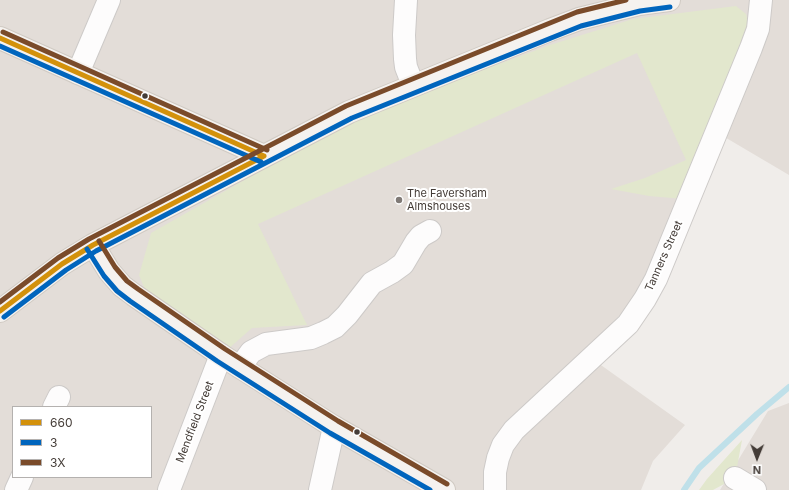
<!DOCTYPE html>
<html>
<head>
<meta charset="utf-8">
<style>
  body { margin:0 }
  #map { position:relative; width:789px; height:490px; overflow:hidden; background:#f0edea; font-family:Inter,sans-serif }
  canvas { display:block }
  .legend { position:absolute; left:12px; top:406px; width:140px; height:72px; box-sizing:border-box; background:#fff; border:1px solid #b4b1af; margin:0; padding:5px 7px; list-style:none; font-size:12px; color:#443c37 }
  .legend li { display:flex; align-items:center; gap:8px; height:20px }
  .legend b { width:20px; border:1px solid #b4b1af }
  .north { position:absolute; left:737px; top:438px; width:40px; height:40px; -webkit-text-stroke:3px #fff; paint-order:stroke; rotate:181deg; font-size:11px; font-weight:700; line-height:16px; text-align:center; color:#443c37 }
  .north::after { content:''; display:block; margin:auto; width:14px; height:18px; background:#443c37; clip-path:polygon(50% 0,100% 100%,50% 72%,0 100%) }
</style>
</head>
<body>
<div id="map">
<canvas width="789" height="490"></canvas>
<ul class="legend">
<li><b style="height:5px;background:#d3910b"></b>660</li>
<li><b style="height:5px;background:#0065bd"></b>3</li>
<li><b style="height:5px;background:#7a4b2a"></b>3X</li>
</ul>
<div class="north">N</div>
</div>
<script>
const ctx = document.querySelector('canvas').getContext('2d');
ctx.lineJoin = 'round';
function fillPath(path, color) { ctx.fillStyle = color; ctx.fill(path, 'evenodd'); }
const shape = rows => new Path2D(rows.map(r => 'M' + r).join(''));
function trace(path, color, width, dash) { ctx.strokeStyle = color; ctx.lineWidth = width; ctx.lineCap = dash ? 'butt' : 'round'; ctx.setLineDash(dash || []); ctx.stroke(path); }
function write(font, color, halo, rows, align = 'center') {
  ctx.font = font + ' Inter,sans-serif'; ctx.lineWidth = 4; ctx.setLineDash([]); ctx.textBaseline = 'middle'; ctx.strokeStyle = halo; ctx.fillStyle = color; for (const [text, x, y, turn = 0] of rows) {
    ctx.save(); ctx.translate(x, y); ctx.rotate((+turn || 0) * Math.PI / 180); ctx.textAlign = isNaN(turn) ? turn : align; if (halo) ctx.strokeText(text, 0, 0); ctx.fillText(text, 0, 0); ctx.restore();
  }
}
const residential = shape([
  [0,0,789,0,789,175,711,129,639,295,584,353,685,425,653,461,641,490,0,490],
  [13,407,151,407,151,477,13,477],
  [789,403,789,490,720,490,768,411]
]);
const green = shape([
  [736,6,746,14,749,27,684,199,649,196,611,189,645,178,686,160,637,53,258,224,307,325,252,328,227,350,148,297,139,275,151,233,354,118,550,45,633,19],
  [742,440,735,478,713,490,699,490,707,479]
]);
const stream = shape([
  [684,490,699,468,757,414,789,387]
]);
const street = shape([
  [406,0,404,35,405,59,406,67,413,85],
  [78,73,109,0],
  [240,367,251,352,266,344,311,338,323,333,335,327,347,315,372,283,392,272,403,264,416,242,421,236,430,231],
  [54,407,59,397],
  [735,478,755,490],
  [16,490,22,477],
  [169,490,221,355],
  [320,490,334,427],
  [495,490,495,472,498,458,503,445,514,430,628,324,645,299,656,279,751,48,758,29,761,0]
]);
const secondary = shape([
  [0,38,264,156],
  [93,245,109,271,122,286,134,295,221,355,334,427,444,490],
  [0,311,62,264,93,245,349,112,550,30,579,19,639,4,669,0]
]);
const bus1 = shape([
  [0,38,264,156],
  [0,311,62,264,93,245,264,156]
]);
const bus2 = shape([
  [0,46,261,162],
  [87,249,104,276,117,291,130,301,217,361,330,433,430,490],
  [4,317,66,270,96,251,352,118,581,26,640,11,670,7]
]);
const bus3 = shape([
  [3,32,267,150],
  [99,241,115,267,127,281,138,289,225,349,338,421,447,484],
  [0,302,58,258,89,239,346,106,577,12,626,0]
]);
const markers = [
  [145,96,3.5,"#443c37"],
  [399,200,4,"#807a76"],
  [357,432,3.5,"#443c37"]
];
const poiNames = [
  ["The Faversham",407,194],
  ["Almshouses",407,207]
];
const streetNames = [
  ["Tanners Street",664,256,-66],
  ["Mendfield Street",195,422,-69]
];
fillPath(residential, '#e3ddd8');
fillPath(green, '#e2e7cd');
trace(stream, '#bfe0e9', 6);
trace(street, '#cdcac8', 24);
trace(secondary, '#d0cac3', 24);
trace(street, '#fdfcfc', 22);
trace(secondary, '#f5f2ef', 22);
trace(bus1, '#d3910b', 5);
trace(bus2, '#0065bd', 5);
trace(bus3, '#7a4b2a', 5);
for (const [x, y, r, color] of markers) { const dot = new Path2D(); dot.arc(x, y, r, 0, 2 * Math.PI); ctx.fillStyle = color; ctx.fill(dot); trace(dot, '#fff', 1.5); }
write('11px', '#443c37', '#fff', poiNames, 'left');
write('11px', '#443c37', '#fff', streetNames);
</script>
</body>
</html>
